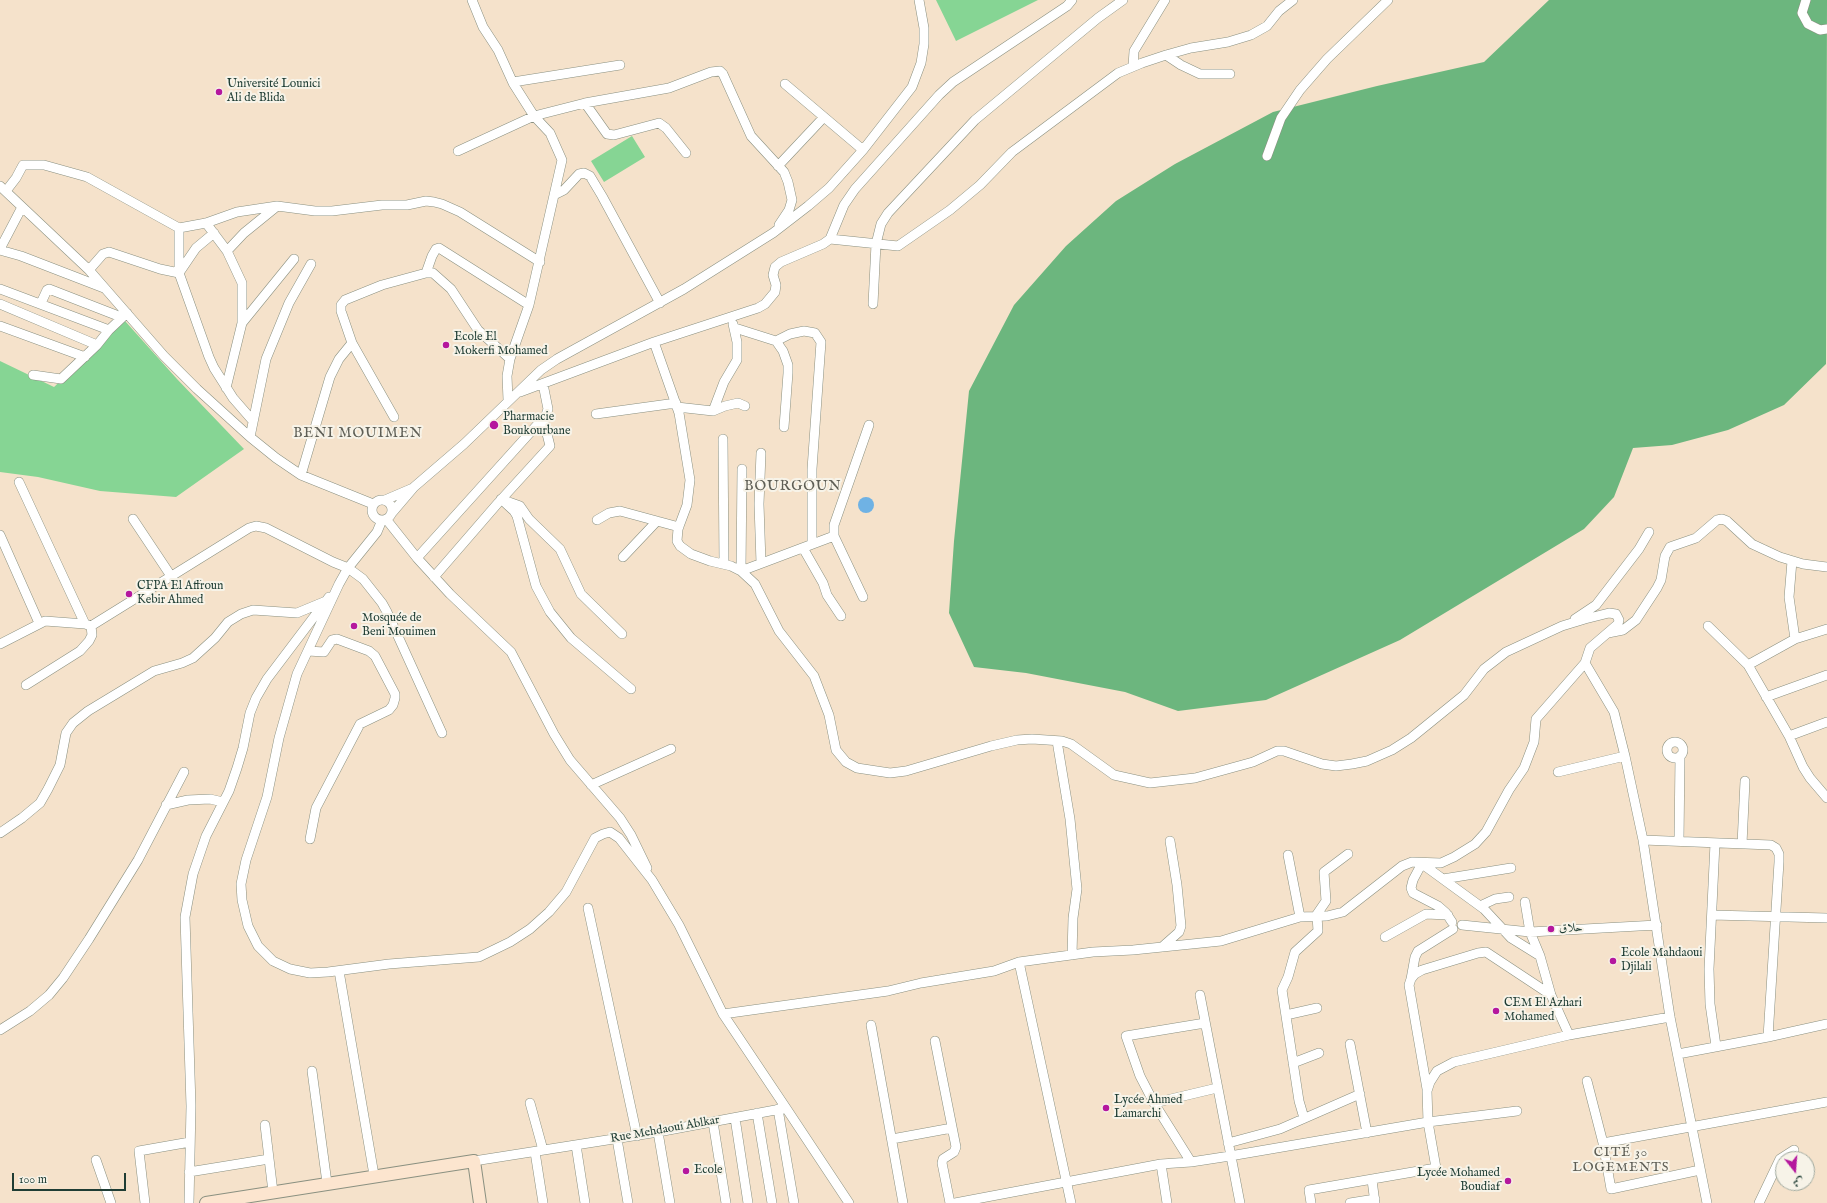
<!DOCTYPE html>
<html>
<head>
<meta charset="utf-8">
<style>
  body { margin:0 }
  #map { position:relative; width:1827px; height:1203px; overflow:hidden; background:#f5e2cb; font-family:"IM FELL English",Amiri,serif }
  canvas { display:block }
  .north { position:absolute; left:1775px; top:1151px; width:40px; height:40px; box-sizing:border-box; background:#f7f3e8; border:1px solid #a1aaa0; border-radius:50%; rotate:163deg; font-size:11px; font-weight:700; line-height:16px; text-align:center; color:#1f3d34 }
  .north::after { content:''; display:block; margin:auto; width:14px; height:18px; background:#b5179e; clip-path:polygon(50% 0,100% 100%,50% 72%,0 100%) }
  .scale { position:absolute; left:12px; top:1173px; width:114px; height:18px; box-sizing:border-box; border:2px solid #1f3d34; border-top:0; padding-left:5px; font-size:12px; line-height:14px; white-space:nowrap; color:#1f3d34; -webkit-text-stroke:3px #f7f3e8; paint-order:stroke }
</style>
</head>
<body>
<div id="map">
<canvas width="1827" height="1203"></canvas>
<div class="north">ش</div>
<div class="scale">100 m</div>
</div>
<script>
const ctx = document.querySelector('canvas').getContext('2d');
ctx.lineJoin = 'round';
function fillPath(path, color) { ctx.fillStyle = color; ctx.fill(path, 'evenodd'); }
const shape = rows => new Path2D(rows.map(r => 'M' + r).join(''));
function trace(path, color, width, dash) { ctx.strokeStyle = color; ctx.lineWidth = width; ctx.lineCap = dash ? 'butt' : 'round'; ctx.setLineDash(dash || []); ctx.stroke(path); }
function write(font, color, halo, rows, align = 'center') {
  ctx.font = font + ' "IM FELL English",Amiri,serif'; ctx.lineWidth = 4; ctx.setLineDash([]); ctx.textBaseline = 'middle'; ctx.strokeStyle = halo; ctx.fillStyle = color; for (const [text, x, y, turn = 0] of rows) {
    ctx.save(); ctx.translate(x, y); ctx.rotate((+turn || 0) * Math.PI / 180); ctx.textAlign = isNaN(turn) ? turn : align; if (halo) ctx.strokeText(text, 0, 0); ctx.fillText(text, 0, 0); ctx.restore();
  }
}
const green = shape([
  [936,0,1038,0,956,41],
  [632,136,645,157,604,182,591,161],
  [125,321,177,379,244,449,176,497,100,491,38,477,0,472,0,361,54,387]
]);
const forest = shape([
  [1549,0,1827,0,1826,364,1784,405,1728,430,1672,445,1633,448,1614,497,1584,529,1400,640,1266,700,1178,711,1125,692,1026,673,974,667,949,613,954,541,969,391,1014,305,1066,246,1116,201,1175,164,1273,112,1377,86,1484,62]
]);
const water = shape([
  '858 505a8 8 0 1 1 16 0a8 8 0 1 1-16 0Z'
]);
const street = shape([
  [472,0,483,27,498,50,513,83,534,116,550,133,562,160,529,305,510,359,507,376,508,400],
  [1806,0,1802,13,1808,24,1820,30,1827,29],
  [1166,55,1181,65,1200,74,1230,74],
  [1133,66,1134,51,1165,0],
  [513,82,620,65],
  [785,84,863,150],
  [585,103,607,134,614,135,659,123,666,128,686,153],
  [458,151,534,116,585,103,669,88,711,72,720,71,723,74,751,136,784,172,788,182,792,200,789,210,779,225],
  [1267,156,1281,118,1300,90,1327,59,1388,0],
  [778,166,824,117],
  [0,186,89,270,164,356,197,389,250,437,276,458,301,475,373,504],
  [6,191,16,178,23,165,44,165,87,177,179,228],
  [554,195,564,190,579,174,584,173,590,176,602,196,660,303],
  [206,223,227,251,242,283,242,323,226,388],
  [830,239,898,246,950,210,980,185,1012,152,1118,73,1142,63,1166,55,1191,48,1228,42,1251,35,1267,26,1279,11,1293,0],
  [0,249,22,207],
  [0,250,21,256,104,288],
  [227,251,244,233,276,207],
  [89,270,103,254,109,252,160,269,179,273,196,248,214,233],
  [426,273,432,256,436,249,439,248,529,305],
  [0,289,109,330],
  [41,303,47,290,49,289,121,317],
  [0,304,97,345],
  [873,304,876,244,881,224,888,213,975,120,1098,18,1123,0],
  [242,323,294,259],
  [0,326,85,357],
  [735,328,776,341,783,351,788,365,788,373,784,427],
  [776,341,790,334,804,331,815,333,821,342,812,469,812,544],
  [654,342,679,413,690,480,687,505,678,529,677,541,680,546,691,554,710,561,731,566,741,571,755,584,779,631,814,676,829,715,836,750,846,762,857,768,890,773,906,771,991,746,1017,740,1032,739,1062,741,1071,744,1114,775,1150,783,1195,778,1253,762,1277,751,1284,751,1322,764,1336,766,1352,764,1367,761,1392,750,1411,738,1464,695,1484,669,1506,652,1562,626,1585,619,1609,613,1616,614,1619,620,1618,624,1590,648,1585,663,1536,719,1534,742,1524,768,1509,790,1486,832,1475,844,1454,857,1441,863,1412,862,1402,866,1343,912,1327,916,1300,917,1221,941,1133,950,1093,952,1019,962,994,971,921,983,888,991,723,1014],
  [33,375,61,379,97,345,109,330,127,313],
  [520,392,654,342,758,308,765,304,775,292,776,285,773,275,775,267,781,262,823,244,830,239,844,205,855,189,939,95,953,82,1067,6,1072,0],
  [677,407,713,411,725,406,738,403,745,406],
  [713,411,724,382,737,360,737,342,733,324],
  [596,414,676,403],
  [394,417,352,343,341,311,341,305,345,300,382,285,426,273,433,273,451,289,478,330,510,359],
  [253,421,233,398,214,368,209,357,179,273,179,228,206,223,237,212,277,206,315,211,332,211,382,205,407,205,426,201,434,202,442,204,460,212,540,262],
  [250,437,266,359,289,303,311,264],
  [723,439,724,564],
  [761,453,759,504,761,563],
  [742,469,741,571,834,536],
  [301,475,330,377,339,359,352,343],
  [19,482,85,624],
  [501,499,514,511,517,516,536,586,550,612,571,638,631,689],
  [385,500,413,488],
  '372 510a10 10 0 1 1 20 0a10 10 0 1 1-20 0Z',
  [506,501,520,506,529,519,560,549,581,594,622,634],
  [391,514,414,487,464,444,541,370,557,359,684,289,773,233,808,206,829,188,863,150,912,87,921,63,924,44,924,28,919,0],
  [133,519,171,576],
  [386,519,417,558,450,594,511,652,554,734,570,760,620,818,631,835,647,868],
  [382,520,377,532,348,568,339,584,297,674,279,738,267,797,246,860,241,884,242,900,248,926,258,946,273,961,290,969,310,973,328,972,389,964,479,957,510,942,530,929,549,912,566,892,595,838,603,834,610,832,619,838,652,880,679,925,723,1014,786,1108],
  [597,520,609,513,620,511,679,527],
  [0,535,39,623],
  [803,548,823,583,827,595,841,616],
  [623,557,657,521],
  [417,558,546,415,548,409,543,384],
  [1792,561,1789,597,1795,639],
  [434,577,498,503,550,446,543,418],
  [863,597,834,536,834,525,869,425],
  [1575,619,1596,605,1639,549,1649,532],
  [91,626,249,528,256,526,266,528,333,562,348,568,363,579,382,603,387,612,442,733],
  [1708,626,1748,665],
  [1827,629,1795,639,1748,665,1789,736,1803,767,1810,778,1827,798],
  [1608,633,1623,630,1636,620,1657,588,1661,580,1665,556,1670,547,1696,538,1717,520,1722,519,1727,521,1752,544,1780,557,1803,564,1827,567],
  [0,644,45,621,85,624,91,626,92,635,89,641,80,651,26,685],
  [308,651,324,652,332,640,337,639,369,651,375,656,395,694,395,698,393,705,389,710,360,724,316,808,310,839],
  [1585,663,1614,712,1625,756,1643,840,1670,1017,1707,1203],
  [1766,697,1827,675],
  [1789,736,1827,722],
  [1057,741,1070,819,1077,889,1073,918,1072,955],
  '1667 750a8 8 0 1 1 16 0a8 8 0 1 1-16 0Z',
  [1558,772,1625,756],
  [591,785,671,749],
  [166,805,188,800,210,799,223,802],
  [0,833,22,818,40,803,48,789,60,765,66,733,73,723,88,711,154,671,182,663,193,658,215,638,228,622,241,614,253,610,297,613,326,601],
  [1643,840,1771,845,1776,848,1779,854,1779,862,1768,1037],
  [1679,841,1680,756],
  [1715,843,1709,969,1710,1004,1716,1046],
  [1742,844,1745,781],
  [1288,855,1300,917],
  [1420,864,1425,866,1484,909,1511,938,1540,956,1551,995,1569,1035],
  [1421,865,1413,880,1411,888,1413,893,1438,906,1446,913,1452,922],
  [1443,879,1511,868],
  [1525,902,1530,932,1540,956],
  [1480,906,1495,899,1509,897],
  [588,908,637,1136],
  [1712,915,1827,918],
  [1315,917,1326,901,1324,872,1348,854],
  [1462,925,1530,932,1657,925],
  [1385,937,1426,914,1448,915],
  [1162,947,1179,932,1181,926,1177,885,1170,841],
  [1019,962,1071,1203],
  [339,971,374,1175],
  [1411,979,1415,957,1418,951,1453,929],
  [1200,995,1240,1203],
  [1286,1015,1317,1008],
  [871,1025,903,1203],
  [0,1030,30,1011,49,995,63,978,89,939,138,860,184,772],
  [935,1041,956,1147,954,1152,943,1159,942,1163,950,1203],
  [1350,1044,1367,1133],
  [1678,1054,1768,1037,1827,1024],
  [1293,1063,1319,1053],
  [312,1071,327,1183],
  [1587,1081,1603,1143,1611,1189,1700,1170],
  [1427,1089,1409,985,1411,979,1415,974,1422,970,1478,953,1486,952,1551,995],
  [530,1103,543,1150],
  [1154,1103,1217,1088],
  [778,1109,794,1203],
  [757,1113,772,1203],
  [735,1118,748,1203],
  [1304,1118,1299,1101,1282,990,1288,977,1295,952,1318,931,1317,916],
  [713,1122,726,1203],
  [265,1125,273,1192],
  [658,1132,670,1203],
  [617,1139,628,1203],
  [892,1139,952,1128],
  [1228,1143,1280,1129,1360,1094],
  [1603,1143,1827,1102],
  [576,1145,585,1203],
  [535,1152,543,1203],
  [96,1160,111,1203],
  [474,1161,658,1132,786,1108,849,1203],
  [1191,1162,1154,1103,1140,1076,1126,1036,1205,1023],
  [1161,1164,1167,1203],
  [189,1172,269,1159],
  [1372,1180,1375,1203],
  [145,1203,139,1151,190,1142],
  [189,1203,191,1106,185,917,193,874,206,836,229,791,237,768,243,748,250,713,256,698,267,679,329,597],
  [955,1203,1161,1164,1191,1162,1230,1156,1428,1122,1517,1111],
  [1311,1203,1309,1190,1436,1168,1428,1122,1427,1091,1430,1082,1437,1071,1454,1062,1569,1035,1670,1017],
  [1350,1203,1375,1199],
  [1759,1203,1780,1159,1794,1150]
]);
const secondary = shape([
  [206,1203,474,1161,480,1203]
]);
const markers = [
  [219,92,4,"#b5179e"],
  [446,345,4,"#b5179e"],
  [494,425,5,"#b5179e"],
  [129,594,4,"#b5179e"],
  [354,626,4,"#b5179e"],
  [1551,929,4,"#b5179e"],
  [1613,961,4,"#b5179e"],
  [1496,1011,4,"#b5179e"],
  [1106,1108,4,"#b5179e"],
  [686,1171,4,"#b5179e"],
  [1508,1181,4,"#b5179e"]
];
const poiNames = [
  ["Université Lounici",227,85],
  ["Ali de Blida",227,99],
  ["Ecole El",454,338],
  ["Mokerfi Mohamed",454,352],
  ["Pharmacie",503,418],
  ["Boukourbane",503,432],
  ["CFPA El Affroun",137,587],
  ["Kebir Ahmed",137,601],
  ["Mosquée de",362,619],
  ["Beni Mouimen",362,633],
  ["حلاق",1559,929],
  ["Ecole Mahdaoui",1621,954],
  ["Djilali",1621,968],
  ["CEM El Azhari",1504,1004],
  ["Mohamed",1504,1018],
  ["Lycée Ahmed",1114,1101],
  ["Lamarchi",1114,1115],
  ["Ecole",694,1171],
  ["Lycée Mohamed",1500,1174,"right"],
  ["Boudiaf",1500,1188,"right"]
];
const streetNames = [
  ["Rue Mehdaoui Ablkar",665,1130,-10]
];
const neighbourhoodNames = [
  ["CITÉ 30",1621,1153],
  ["LOGEMENTS",1621,1168]
];
const quarterNames = [
  ["BENI MOUIMEN",358,434],
  ["BOURGOUN",793,487]
];
fillPath(green, '#86d594');
fillPath(forest, '#6cb67e');
fillPath(water, '#6fb2e4');
trace(street, '#8a9080', 10);
trace(secondary, '#8a9080', 14);
trace(street, '#fff', 9);
trace(secondary, '#fce5cf', 12);
for (const [x, y, r, color] of markers) { const dot = new Path2D(); dot.arc(x, y, r, 0, 2 * Math.PI); ctx.fillStyle = color; ctx.fill(dot); trace(dot, '#f7f3e8', 1.5); }
write('12px', '#1f3d34', '#f7f3e8', poiNames, 'left');
write('12px', '#1f3d34', '#f7f3e8', streetNames);
ctx.letterSpacing = '1px';
write('13px', '#5e5e55', '#f7f3e8', neighbourhoodNames);
ctx.letterSpacing = '0px';
ctx.letterSpacing = '1px';
write('14px', '#5e5e55', '#f7f3e8', quarterNames);
ctx.letterSpacing = '0px';
</script>
</body>
</html>
